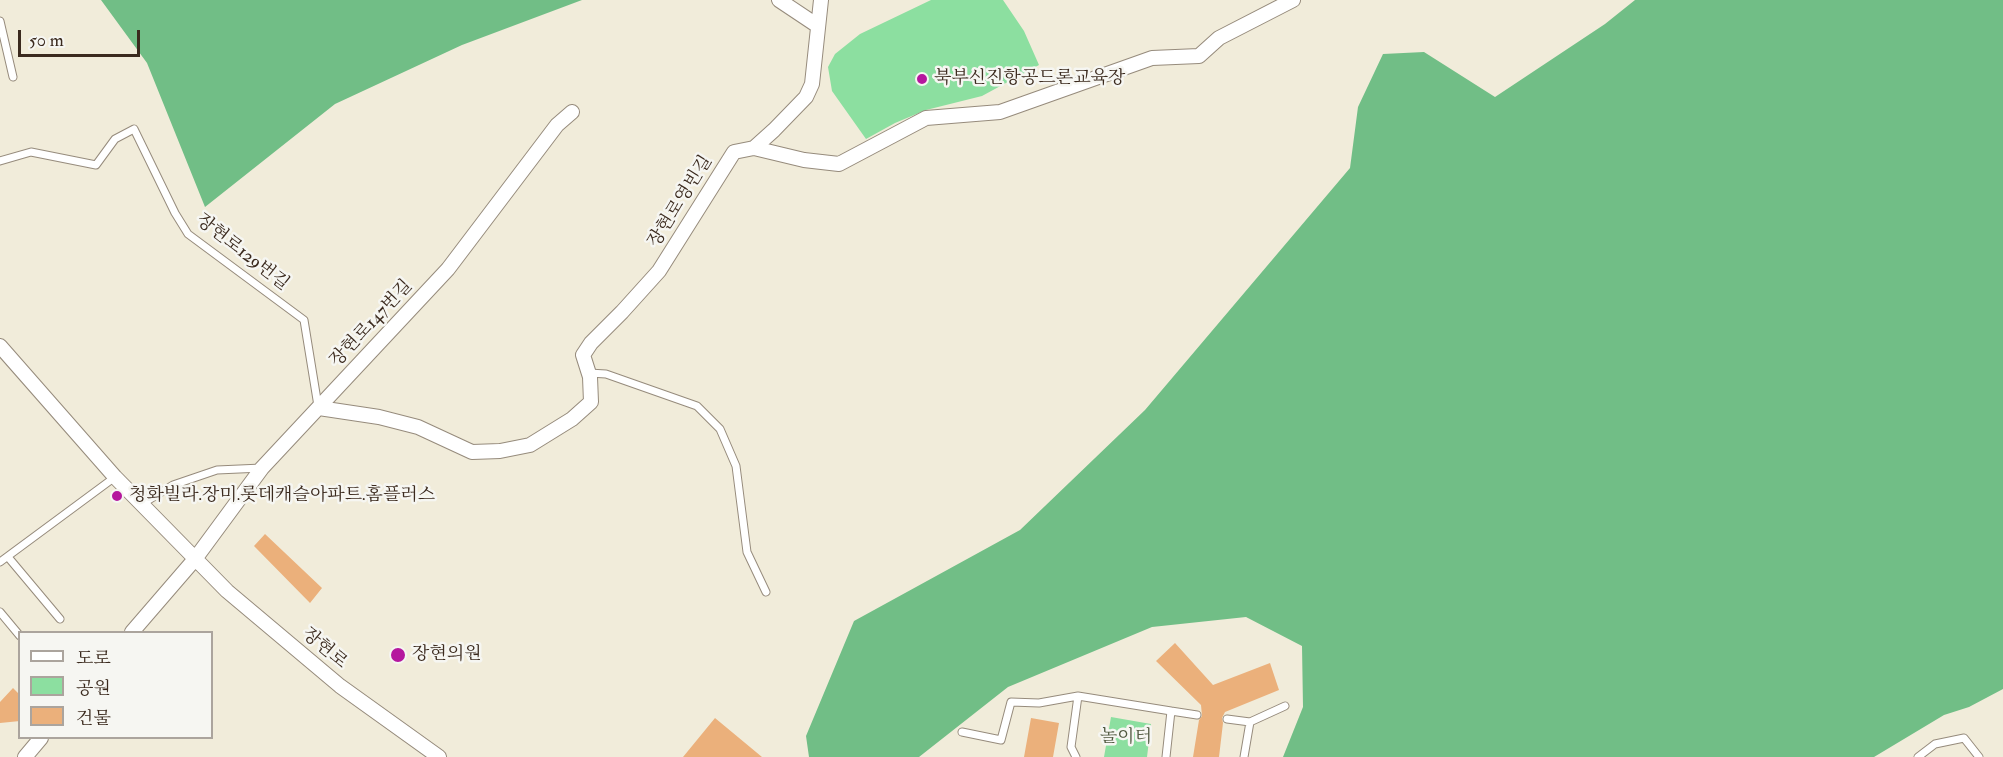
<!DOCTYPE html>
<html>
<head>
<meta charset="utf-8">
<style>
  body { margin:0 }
  #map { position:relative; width:2003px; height:757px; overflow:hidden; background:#f1ecda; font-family:"IM FELL Double Pica","Noto Serif KR",serif }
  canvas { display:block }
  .legend { position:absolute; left:18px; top:631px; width:195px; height:108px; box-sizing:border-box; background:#f6f6f2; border:2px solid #aba49d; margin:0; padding:8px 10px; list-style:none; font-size:18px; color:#3b2a1e }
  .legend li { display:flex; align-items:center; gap:12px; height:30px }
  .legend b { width:30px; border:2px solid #aba49d }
  .scale { position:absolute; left:18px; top:30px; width:122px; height:27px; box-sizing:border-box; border:3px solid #3b2a1e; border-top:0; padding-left:8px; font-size:18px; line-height:21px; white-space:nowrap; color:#3b2a1e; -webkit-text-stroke:4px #f6f6f2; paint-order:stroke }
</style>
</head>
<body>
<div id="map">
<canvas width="2003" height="757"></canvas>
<ul class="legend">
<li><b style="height:8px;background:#fff"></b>도로</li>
<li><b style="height:16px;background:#8cdfa0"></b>공원</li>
<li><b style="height:16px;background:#ebb07b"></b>건물</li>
</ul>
<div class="scale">50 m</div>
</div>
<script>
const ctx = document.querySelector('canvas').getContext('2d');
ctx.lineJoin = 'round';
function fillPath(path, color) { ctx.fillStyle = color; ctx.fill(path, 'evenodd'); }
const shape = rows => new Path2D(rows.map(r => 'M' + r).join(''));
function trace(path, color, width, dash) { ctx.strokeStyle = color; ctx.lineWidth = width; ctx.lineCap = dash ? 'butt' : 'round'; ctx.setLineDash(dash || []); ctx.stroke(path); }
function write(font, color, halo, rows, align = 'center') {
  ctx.font = font + ' "IM FELL Double Pica","Noto Serif KR",serif'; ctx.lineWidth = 5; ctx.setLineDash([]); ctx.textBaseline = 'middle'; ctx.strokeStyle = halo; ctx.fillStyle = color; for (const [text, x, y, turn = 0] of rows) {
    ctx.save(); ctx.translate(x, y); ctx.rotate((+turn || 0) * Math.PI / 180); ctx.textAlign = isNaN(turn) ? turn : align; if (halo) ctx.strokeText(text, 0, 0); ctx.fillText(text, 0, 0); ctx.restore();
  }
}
const green = shape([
  [931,0,1003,0,1024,31,1039,65,982,96,926,110,895,123,866,139,832,91,828,67,835,54,860,34],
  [1111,717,1151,724,1147,757,1104,757]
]);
const forest = shape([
  [101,0,582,0,462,45,335,104,205,207,147,63],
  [1635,0,2003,0,2003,689,1969,707,1944,715,1874,757,1283,757,1303,707,1302,646,1246,617,1152,627,1008,687,919,757,809,757,806,736,854,621,1020,530,1145,410,1350,168,1358,107,1383,54,1424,52,1495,97,1605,24]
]);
const building = shape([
  [265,534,322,588,310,603,254,546],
  [1175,643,1213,685,1270,663,1279,690,1225,712,1222,718,1223,723,1219,757,1193,757,1199,720,1202,716,1201,705,1156,661],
  [13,688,20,695,20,721,0,723,0,702],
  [715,718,762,757,683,757],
  [1031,718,1059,723,1053,757,1024,757]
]);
const service = shape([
  [0,21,13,77],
  [0,161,31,152,96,165,115,139,134,129,175,213,188,234,304,320,318,406],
  [589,373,606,374,697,406,720,429,736,466,747,552,766,592],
  [142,504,173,485,217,470,262,468],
  [8,557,60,619],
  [0,562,115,477],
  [0,612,20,636],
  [1171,711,1197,715],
  [1227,719,1250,722,1285,706],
  [962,732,1001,740,1011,702,1039,703,1078,696],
  [1076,757,1071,747,1078,696,1171,711,1166,757],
  [1244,757,1250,722],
  [1918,757,1935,744,1964,738,1979,757]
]);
const minor = shape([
  [779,0,818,26],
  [754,148,774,130,806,97,812,84,821,0],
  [0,346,115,477,227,591,340,686,439,757],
  [319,408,379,417,418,427,472,452,500,451,530,445,572,419,591,402,590,377,583,355,591,343,622,312,659,271,734,152,754,148,804,160,839,164,926,118,1000,112,1152,58,1199,56,1219,38,1293,0],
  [132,632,195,559,262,468,448,269,557,125,572,112],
  [25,757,41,738]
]);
const markers = [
  [922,79,6,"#b5179e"],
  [117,496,6,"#b5179e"],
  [398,655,8,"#b5179e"]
];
const poiNames = [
  ["북부신진항공드론교육장",934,79],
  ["청화빌라.장미.롯데캐슬아파트.홈플러스",129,496],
  ["장현의원",412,655]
];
const streetNames = [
  ["장현로영빈길",681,202,-58],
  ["장현로129번길",242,253,38],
  ["장현로147번길",372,324,-47],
  ["장현로",324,649,40]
];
const parkNames = [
  ["놀이터",1126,738]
];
fillPath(green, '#8cdfa0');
fillPath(forest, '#71be86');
fillPath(building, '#ebb07b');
trace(service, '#968b7c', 9);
trace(minor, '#968b7c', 16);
trace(service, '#fff', 7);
trace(minor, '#fff', 14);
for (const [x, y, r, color] of markers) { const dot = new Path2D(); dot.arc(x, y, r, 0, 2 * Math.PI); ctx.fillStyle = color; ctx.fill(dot); trace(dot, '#f6f6f2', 2); }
write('18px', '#3b2a1e', '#f6f6f2', poiNames, 'left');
write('18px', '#3b2a1e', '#f6f6f2', streetNames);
write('18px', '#4f573e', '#f6f6f2', parkNames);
</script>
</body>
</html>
